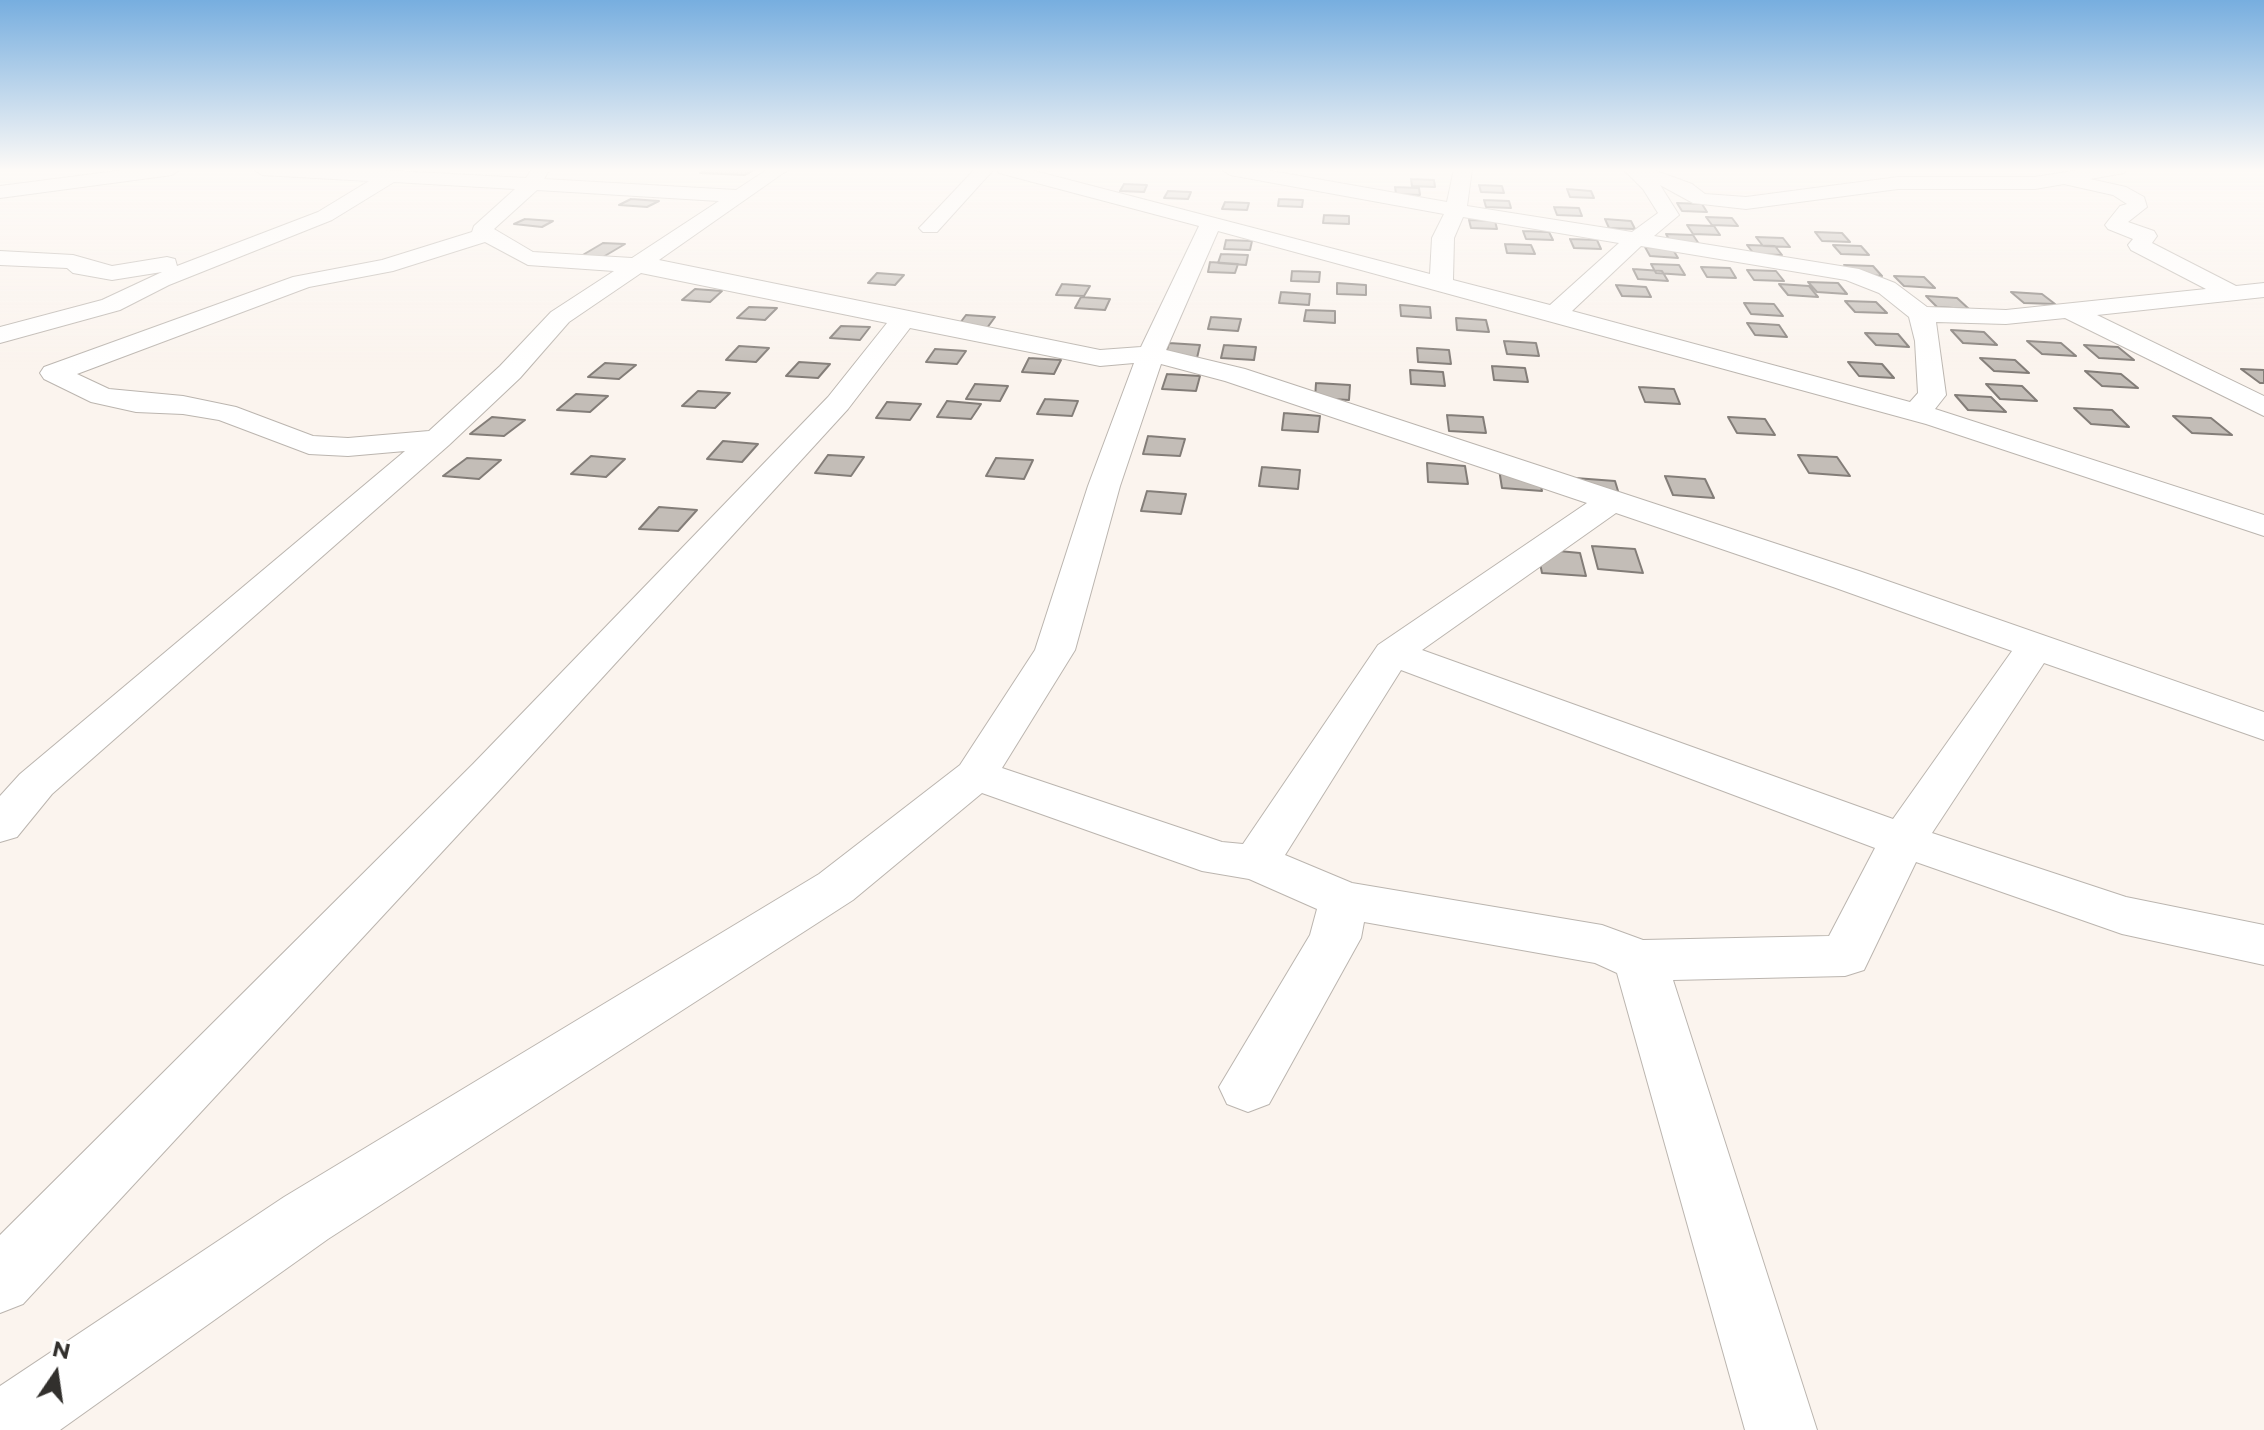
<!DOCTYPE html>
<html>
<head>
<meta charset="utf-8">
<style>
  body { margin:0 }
  #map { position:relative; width:2264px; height:1430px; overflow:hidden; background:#fbf4ee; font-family:Montserrat,sans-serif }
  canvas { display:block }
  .north { position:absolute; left:16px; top:1334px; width:80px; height:80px; -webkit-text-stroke:6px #fff; paint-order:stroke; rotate:13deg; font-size:22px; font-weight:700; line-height:32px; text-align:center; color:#32302d }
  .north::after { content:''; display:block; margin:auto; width:28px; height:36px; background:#32302d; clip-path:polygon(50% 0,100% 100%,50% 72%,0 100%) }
</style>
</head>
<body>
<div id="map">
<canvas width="2264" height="1430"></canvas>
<div class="north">N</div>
</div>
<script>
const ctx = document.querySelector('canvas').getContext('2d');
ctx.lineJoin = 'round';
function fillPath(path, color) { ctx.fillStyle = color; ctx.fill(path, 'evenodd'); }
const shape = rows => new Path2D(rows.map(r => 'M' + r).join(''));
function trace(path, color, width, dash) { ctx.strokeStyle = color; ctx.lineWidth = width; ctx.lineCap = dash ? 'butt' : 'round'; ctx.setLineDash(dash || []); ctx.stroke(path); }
const building = shape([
  [707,169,735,169,754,170,745,175,700,173,707,169],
  [1411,179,1434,180,1435,187,1412,186,1411,179],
  [1124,184,1147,185,1144,192,1120,191,1124,184],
  [1479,185,1502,186,1504,193,1481,192,1479,185],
  [1395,187,1419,188,1420,195,1396,194,1395,187],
  [1567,189,1591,191,1594,198,1570,197,1567,189],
  [1168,191,1191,192,1188,199,1164,198,1168,191],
  [631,199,659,201,647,207,619,205,631,199],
  [1279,199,1303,200,1302,207,1278,206,1279,199],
  [1484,200,1509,201,1511,208,1486,207,1484,200],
  [1225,202,1249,203,1247,210,1222,209,1225,202],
  [1677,203,1702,204,1707,212,1682,211,1677,203],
  [1554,207,1579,208,1582,216,1557,215,1554,207],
  [1324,215,1349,216,1349,224,1323,223,1324,215],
  [1706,217,1732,218,1738,226,1712,225,1706,217],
  [525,219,553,221,542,227,514,224,525,219],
  [1605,219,1631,221,1635,229,1609,228,1605,219],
  [1469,220,1495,221,1497,229,1471,228,1469,220],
  [1687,225,1714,226,1720,235,1693,234,1687,225],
  [1523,231,1549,232,1553,240,1526,239,1523,231],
  [1815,232,1842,233,1850,242,1822,241,1815,232],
  [1666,234,1693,235,1699,244,1671,243,1666,234],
  [1756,237,1783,238,1790,247,1763,246,1756,237],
  [1570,239,1597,240,1601,249,1574,248,1570,239],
  [1226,240,1252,241,1250,250,1224,249,1226,240],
  [603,243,625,244,603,257,581,256,603,243],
  [1505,244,1531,245,1535,254,1507,253,1505,244],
  [1747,245,1775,246,1782,255,1754,254,1747,245],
  [1833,245,1861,246,1869,255,1841,254,1833,245],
  [1645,247,1672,248,1678,258,1650,256,1645,247],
  [1221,254,1248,255,1246,265,1218,263,1221,254],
  [1210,262,1238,264,1235,273,1208,272,1210,262],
  [1651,264,1679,265,1685,275,1656,273,1651,264],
  [1844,265,1873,266,1882,276,1853,274,1844,265],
  [1701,267,1730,268,1736,278,1707,277,1701,267],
  [1633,269,1662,271,1668,281,1638,279,1633,269],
  [1747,270,1776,271,1784,281,1754,280,1747,270],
  [1292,271,1320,272,1319,282,1291,281,1292,271],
  [877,273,904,275,895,285,868,283,877,273],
  [1894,276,1924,277,1935,288,1904,286,1894,276],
  [1808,282,1838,283,1847,294,1817,292,1808,282],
  [1337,283,1366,285,1366,295,1337,294,1337,283],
  [1062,284,1090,286,1084,296,1056,295,1062,284],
  [1779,284,1809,286,1818,297,1788,295,1779,284],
  [1616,285,1646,287,1651,297,1622,296,1616,285],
  [695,289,722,291,710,302,682,300,695,289],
  [1281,292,1310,294,1309,305,1279,303,1281,292],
  [2011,292,2042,294,2055,304,2024,303,2011,292],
  [1926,296,1957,298,1969,309,1937,307,1926,296],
  [1081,297,1110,299,1105,310,1075,308,1081,297],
  [1845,301,1876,302,1887,313,1855,312,1845,301],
  [1744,303,1774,304,1783,316,1751,314,1744,303],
  [1400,305,1430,307,1431,318,1401,316,1400,305],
  [749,307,777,308,765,320,737,318,749,307],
  [1306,310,1335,311,1335,323,1304,321,1306,310],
  [966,315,995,317,987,328,957,327,966,315],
  [1211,317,1241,319,1238,331,1208,329,1211,317],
  [1456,318,1486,320,1489,332,1457,330,1456,318],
  [1747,323,1779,325,1787,337,1755,335,1747,323],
  [841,326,870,327,860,340,830,338,841,326],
  [1951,330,1984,332,1997,345,1963,343,1951,330],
  [1865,333,1898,334,1909,347,1876,345,1865,333],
  [1504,341,1536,343,1539,356,1507,354,1504,341],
  [2027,341,2061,343,2076,356,2042,354,2027,341],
  [1169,343,1200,345,1197,358,1165,356,1169,343],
  [1224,345,1256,347,1254,360,1221,358,1224,345],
  [2084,345,2118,347,2134,360,2099,358,2084,345],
  [739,346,769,348,756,362,726,360,739,346],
  [1417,348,1449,350,1451,364,1418,362,1417,348],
  [935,349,966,351,957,364,926,362,935,349],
  [1029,358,1061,360,1054,374,1022,372,1029,358],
  [1980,358,2015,360,2029,373,1994,371,1980,358],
  [799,362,830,364,818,378,786,376,799,362],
  [1848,362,1882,364,1894,378,1859,376,1848,362],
  [605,363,636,365,619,379,588,377,605,363],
  [1492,366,1525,368,1528,382,1494,380,1492,366],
  [2241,369,2264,370,2264,383,2260,383,2241,369],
  [1410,370,1443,372,1445,386,1411,384,1410,370],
  [2085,371,2121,374,2138,388,2102,386,2085,371],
  [1167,374,1200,376,1196,391,1162,389,1167,374],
  [1316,383,1350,385,1349,400,1315,398,1316,383],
  [975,384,1008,386,1000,401,966,399,975,384],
  [1986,384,2022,386,2037,401,2000,399,1986,384],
  [1639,387,1674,389,1680,404,1645,402,1639,387],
  [698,391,730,393,715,408,682,406,698,391],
  [576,394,608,396,590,412,557,410,576,394],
  [1955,395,1991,397,2006,412,1968,410,1955,395],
  [1045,399,1078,401,1072,416,1037,414,1045,399],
  [947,401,981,404,971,419,937,417,947,401],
  [887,402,921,404,910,420,876,418,887,402],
  [2074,408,2112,410,2129,427,2091,424,2074,408],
  [1284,413,1320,416,1318,432,1282,430,1284,413],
  [1447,415,1483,417,1486,433,1449,431,1447,415],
  [2173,416,2211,418,2232,435,2192,433,2173,416],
  [492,417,525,420,504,436,470,434,492,417],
  [1728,417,1765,419,1775,435,1737,433,1728,417],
  [1148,436,1185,439,1180,456,1143,454,1148,436],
  [723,441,758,444,742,462,707,459,723,441],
  [828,455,864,457,851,476,815,473,828,455],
  [1798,455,1837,457,1850,476,1809,473,1798,455],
  [591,456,625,459,606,477,571,474,591,456],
  [467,458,501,460,479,479,443,476,467,458],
  [996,458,1033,460,1024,479,986,476,996,458],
  [1427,463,1465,466,1468,484,1428,482,1427,463],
  [1262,467,1300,470,1298,489,1259,486,1262,467],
  [1499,469,1538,472,1542,491,1502,488,1499,469],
  [1665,476,1705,479,1714,498,1673,495,1665,476],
  [1575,478,1615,481,1621,501,1575,478],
  [1147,491,1186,494,1181,514,1141,511,1147,491],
  [659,507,697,510,678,531,639,529,659,507],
  [1592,546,1635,549,1643,573,1598,569,1592,546],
  [1537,549,1580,553,1586,576,1542,573,1537,549]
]);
const minor = shape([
  [132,169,181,169,172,175,0,198,0,186,132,169],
  [253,169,357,169,526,178,532,169,550,169,544,179,736,190,768,169,789,169,659,260,1100,350,1141,347,1199,226,999,173,997,169,1027,169,1430,274,1432,238,1444,214,1230,175,1221,169,1260,169,1447,202,1454,169,1472,169,1467,206,1632,232,1658,213,1643,189,1623,169,1651,169,1692,184,1705,194,1746,197,1898,177,2035,177,2086,169,2126,169,2124,173,2090,179,2126,187,2144,197,2147,207,2128,222,2154,231,2157,236,2152,243,2236,286,2264,283,2264,297,2097,315,2264,396,2264,416,2065,318,2006,324,1936,322,1946,395,1935,409,2264,515,2264,536,1926,424,1218,231,1166,350,1245,369,1859,571,2264,712,2264,740,2044,663,1932,833,2126,897,2264,925,2264,965,2122,934,1916,862,1864,970,1845,976,1673,980,1817,1430,1745,1430,1617,973,1595,963,1364,922,1361,938,1269,1104,1248,1112,1227,1104,1219,1087,1310,935,1317,909,1249,879,1202,871,982,793,853,900,328,1239,60,1430,0,1430,0,1386,284,1197,819,874,960,765,1035,650,1088,486,1134,363,1100,366,910,328,848,409,505,784,23,1304,0,1313,0,1235,473,764,828,397,887,323,641,273,569,322,520,378,449,445,52,794,17,837,0,842,0,796,20,774,405,451,348,456,309,454,219,420,183,414,136,412,91,402,44,379,40,373,44,367,293,277,382,260,472,232,474,226,515,189,394,182,332,220,169,285,120,310,0,343,0,327,102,300,162,272,112,280,73,273,67,268,0,265,0,251,73,255,112,266,167,257,175,259,177,266,318,212,369,181,262,175,253,169],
  [2064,184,2113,195,2127,204,2120,206,2108,221,2105,225,2108,229,2133,239,2128,245,2131,250,2206,289,2006,310,1927,307,1895,283,1859,269,1654,236,1679,215,1660,185,1693,203,1746,209,1898,189,2035,189,2064,184],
  [537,190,719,201,632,258,533,252,494,229,537,190],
  [1463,217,1619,243,1550,305,1453,280,1454,238,1463,217],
  [485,242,528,265,614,271,551,312,500,366,429,431,348,438,313,436,236,407,183,396,109,389,77,374,309,287,393,271,485,242],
  [1641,246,1846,280,1879,293,1909,317,1915,341,1918,393,1910,402,1572,311,1641,246],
  [1161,364,1225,381,1587,503,1378,645,1243,844,1222,842,1002,768,1075,650,1120,486,1161,364],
  [1616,513,1833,587,2012,651,1893,819,1422,650,1616,513],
  [1401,670,1875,848,1829,936,1643,940,1602,925,1352,883,1285,855,1401,670],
  [975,169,994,169,937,232,923,232,919,228,923,224,975,169]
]);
fillPath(building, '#c3bdb7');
trace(building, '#837d78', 2);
trace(minor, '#bbb5af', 2);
fillPath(minor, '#fff');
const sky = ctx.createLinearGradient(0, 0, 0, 369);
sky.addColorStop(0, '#77aedf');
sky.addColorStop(0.46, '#fdfaf7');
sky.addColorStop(1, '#fdfaf700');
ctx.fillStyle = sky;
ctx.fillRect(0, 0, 2264, 369);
</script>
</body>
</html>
